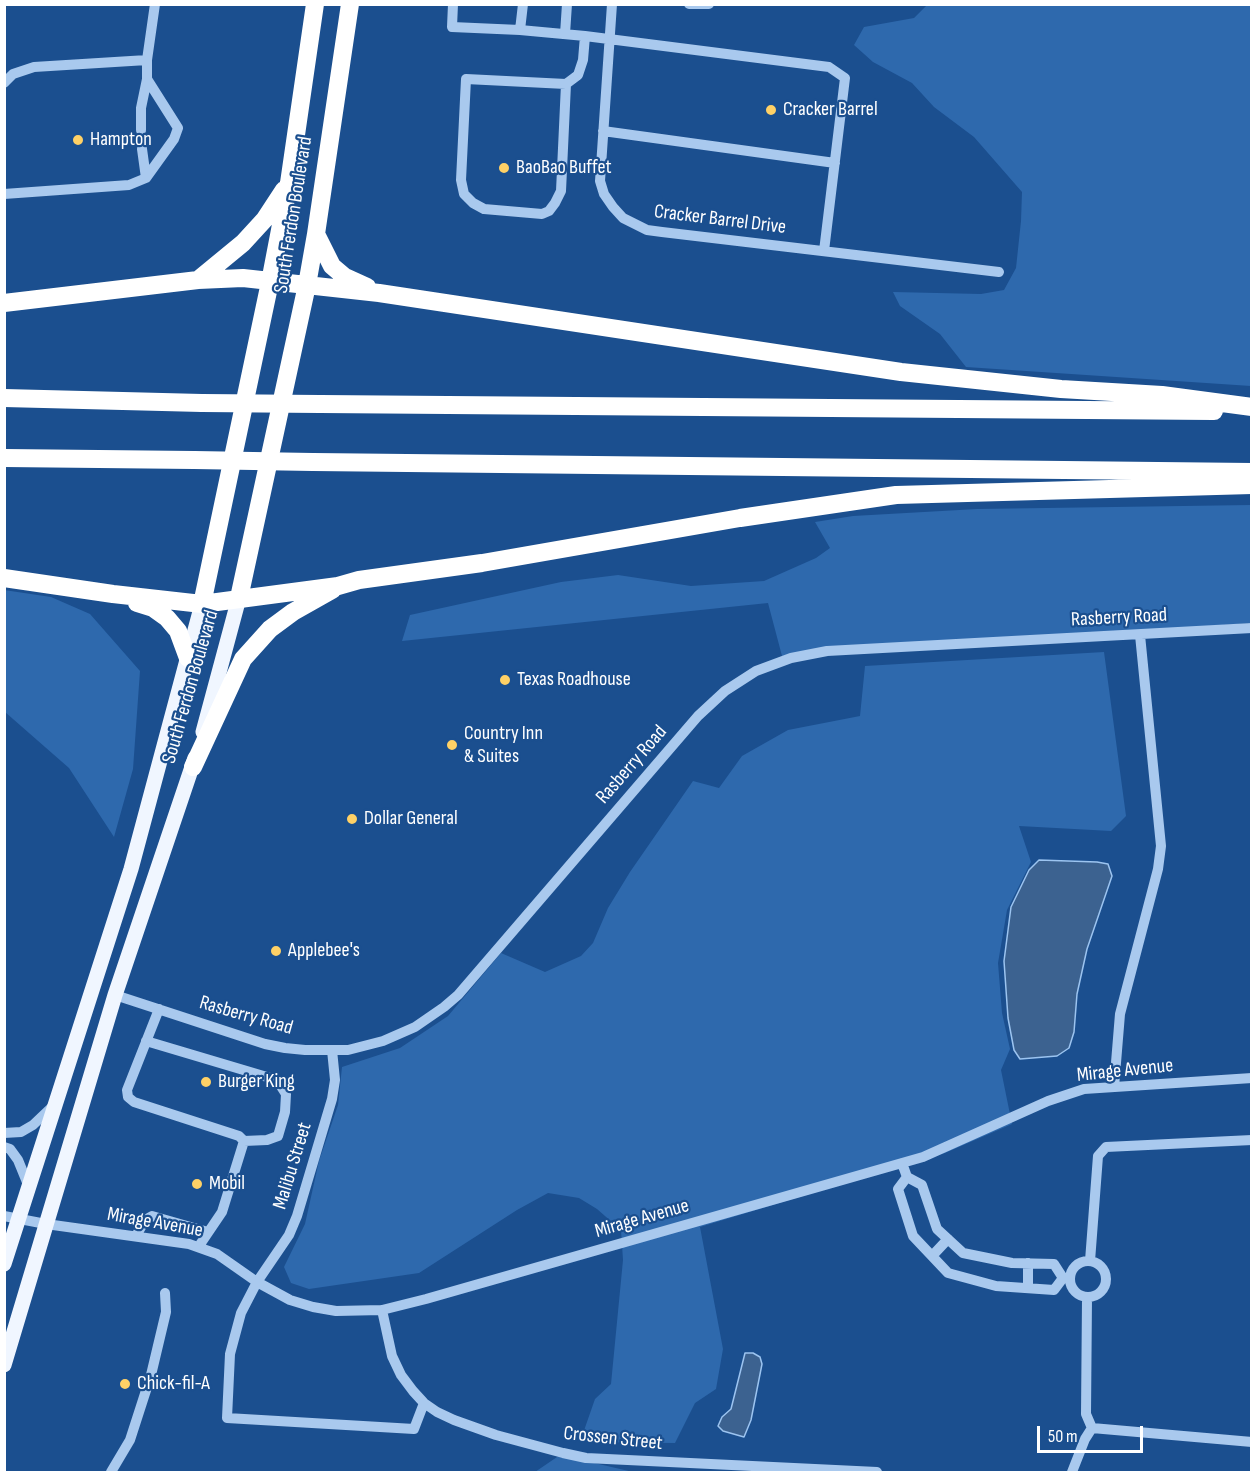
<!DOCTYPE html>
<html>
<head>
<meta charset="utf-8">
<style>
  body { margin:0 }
  #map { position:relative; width:1256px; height:1477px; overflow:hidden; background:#1b4f8f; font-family:"Sofia Sans Condensed",sans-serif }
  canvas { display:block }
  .frame { position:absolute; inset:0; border:6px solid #fff; pointer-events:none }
  .scale { position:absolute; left:1037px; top:1426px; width:106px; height:27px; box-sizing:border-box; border:3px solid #fff; border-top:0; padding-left:8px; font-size:18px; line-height:21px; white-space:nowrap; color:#fff; -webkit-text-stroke:4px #1b4f8f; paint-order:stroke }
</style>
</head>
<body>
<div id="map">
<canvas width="1256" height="1477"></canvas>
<div class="frame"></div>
<div class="scale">50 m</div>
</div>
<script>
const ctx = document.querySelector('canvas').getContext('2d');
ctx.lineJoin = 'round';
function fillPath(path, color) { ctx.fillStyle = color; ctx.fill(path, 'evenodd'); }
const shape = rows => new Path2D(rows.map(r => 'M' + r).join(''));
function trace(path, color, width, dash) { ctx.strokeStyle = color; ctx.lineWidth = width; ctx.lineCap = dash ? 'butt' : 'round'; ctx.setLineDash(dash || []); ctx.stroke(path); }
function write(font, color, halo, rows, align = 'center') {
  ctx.font = font + ' "Sofia Sans Condensed",sans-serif'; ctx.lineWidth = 4.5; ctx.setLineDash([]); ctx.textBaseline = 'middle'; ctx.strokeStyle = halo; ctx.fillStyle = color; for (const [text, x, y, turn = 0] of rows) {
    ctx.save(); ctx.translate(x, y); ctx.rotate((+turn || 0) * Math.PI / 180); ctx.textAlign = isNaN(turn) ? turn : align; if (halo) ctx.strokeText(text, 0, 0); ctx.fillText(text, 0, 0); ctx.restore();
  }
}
const green = shape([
  [927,5,1251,5,1251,386,966,367,940,334,900,306,893,292,981,294,1004,290,1016,268,1021,221,1022,192,974,137,934,107,912,83,873,62,854,45,864,27,914,18],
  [1251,505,1251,623,782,656,768,603,402,641,410,615,561,582,618,575,691,586,764,581,816,558,830,548,815,522,853,516,977,509],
  [4,590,51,597,90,614,140,671,133,769,114,837,69,768,5,712],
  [1104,652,1126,816,1111,831,1019,826,1031,862,1007,910,998,963,1002,1013,1010,1049,1001,1070,1012,1124,945,1153,700,1227,723,1349,716,1389,695,1403,675,1443,580,1442,595,1399,611,1384,623,1260,621,1230,597,1209,579,1198,548,1193,517,1210,419,1273,309,1289,291,1283,284,1267,305,1224,319,1161,338,1105,342,1067,400,1048,448,1016,501,953,545,972,581,956,593,943,608,908,630,872,693,781,719,788,742,756,788,730,860,716,865,666],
  [560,1455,633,1472,535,1472]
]);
const water = shape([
  [1039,860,1097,862,1108,864,1112,876,1087,949,1077,994,1074,1032,1069,1048,1057,1056,1020,1059,1014,1050,1008,1018,1004,961,1011,907,1029,870,1039,860],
  [745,1353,753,1353,760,1357,762,1364,751,1420,744,1437,723,1431,718,1426,722,1417,731,1409,745,1353]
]);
const minorTunnel = shape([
  [141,130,142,149]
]);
const minor = shape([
  [453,4,452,27,520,30,585,36,829,67,845,78,824,251],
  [612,4,600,181,604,194,613,207,623,218,647,230,662,232,999,272],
  [689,4,709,4],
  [520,30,523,4],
  [565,34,567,4],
  [4,83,13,74,34,67,147,60],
  [566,84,561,191,555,203,549,211,542,214,484,209,473,203,464,194,461,180,466,79,566,84,578,75,583,60,585,36],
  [141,130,141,108,147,79],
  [603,131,835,163],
  [142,149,146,178],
  [4,194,129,185,146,178,174,139,178,128,147,79,147,60,155,4],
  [115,995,265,1044,285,1048,305,1050,348,1050,383,1041,415,1027,444,1007,458,995,698,716,725,691,756,671,791,658,827,651,1252,628],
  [159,1009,127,1090,128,1097,134,1102,239,1136,244,1141,222,1212,199,1246],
  [146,1041,277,1080,286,1094,285,1112,278,1136,267,1140,244,1141],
  [332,1050,335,1080,332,1099,297,1216,289,1235,257,1282,241,1313,230,1354,227,1418,414,1429,424,1403],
  [1114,1087,1120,1014,1158,869,1161,846,1140,635],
  [4,1133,21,1132,33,1125,54,1105],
  [4,1147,10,1149,18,1160,29,1187],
  [902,1163,907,1177,922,1185,937,1229,963,1253,1012,1263,1054,1264,1063,1278,1054,1290,996,1286,948,1273,913,1236,898,1189,907,1177],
  [4,1216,46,1224,189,1244,217,1254,257,1282,290,1300,313,1307,336,1311,382,1310,426,1299,923,1157,1048,1101,1084,1089,1252,1078],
  [136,1236,145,1220,152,1216,208,1232],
  [932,1256,948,1239],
  '1070 1279a18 18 0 1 1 36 0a18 18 0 1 1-36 0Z',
  [1090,1261,1098,1156,1106,1147,1252,1140],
  [1028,1287,1028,1263],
  [1087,1298,1086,1414,1092,1428],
  [382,1310,392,1356,401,1375,413,1391,424,1403,437,1412,454,1420,496,1435,563,1453,586,1458,877,1472],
  [111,1472,130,1440,151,1375,166,1312,165,1293],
  [1072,1472,1085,1439,1092,1428,1252,1442]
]);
const major = shape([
  [203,732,239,598],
  [4,1264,131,869,202,604],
  [4,1365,115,995,195,758]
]);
const highway = shape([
  [316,234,332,266,345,277,367,287],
  [198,280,243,243,265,219,284,190],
  [4,303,198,280,243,278,379,293,901,372,1061,389,1162,395,1252,407],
  [4,398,202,403],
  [320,404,1214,411],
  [4,458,194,460],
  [313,462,1252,472],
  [4,578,113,594,202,604,338,586,359,580,482,563,740,518,896,495,1252,485],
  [239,598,307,285,316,234,350,4],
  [137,603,153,608,167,618,178,631,188,658],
  [202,604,270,282,289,183,315,4],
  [193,767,243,659,270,629,293,612,332,590]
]);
const highwayBridge = shape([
  [202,403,320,404],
  [194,460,313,462]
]);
const markers = [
  [771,110,6,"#ffd166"],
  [78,140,6,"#ffd166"],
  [504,168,6,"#ffd166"],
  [505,680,6,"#ffd166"],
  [452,745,6,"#ffd166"],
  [352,819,6,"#ffd166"],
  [276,951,6,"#ffd166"],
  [206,1082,6,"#ffd166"],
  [197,1184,6,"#ffd166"],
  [125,1384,6,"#ffd166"]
];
const poiNames = [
  ["Cracker Barrel",783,110],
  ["Hampton",90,140],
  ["BaoBao Buffet",516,168],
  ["Texas Roadhouse",517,680],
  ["Country Inn",464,734],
  ["& Suites",464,757],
  ["Dollar General",364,819],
  ["Applebee's",288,951],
  ["Burger King",218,1082],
  ["Mobil",209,1184],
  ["Chick-fil-A",137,1384]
];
const streetNames = [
  ["South Ferdon Boulevard",294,215,-81],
  ["Cracker Barrel Drive",720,220,7],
  ["Rasberry Road",1119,618,-3],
  ["South Ferdon Boulevard",191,687,-74],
  ["Rasberry Road",632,765,-49],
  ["Rasberry Road",246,1016,16],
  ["Mirage Avenue",1125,1071,-6],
  ["Malibu Street",293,1166,-73],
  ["Mirage Avenue",642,1219,-16],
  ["Mirage Avenue",155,1223,10],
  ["Crossen Street",613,1439,6]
];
fillPath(green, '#2e69ad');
fillPath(water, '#3c6290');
trace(water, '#9cc4f0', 1.5);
trace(minorTunnel, '#3d69a0', 10, [10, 5]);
trace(minor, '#a9c9ee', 10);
trace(major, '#f0f6ff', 15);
trace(highway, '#fff', 18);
trace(highwayBridge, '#fff', 18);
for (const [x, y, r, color] of markers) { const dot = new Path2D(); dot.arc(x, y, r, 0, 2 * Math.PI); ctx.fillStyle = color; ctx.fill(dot); trace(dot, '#1b4f8f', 2); }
write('20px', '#fff', '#1b4f8f', poiNames, 'left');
write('20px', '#fff', '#1b4f8f', streetNames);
</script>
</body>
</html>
